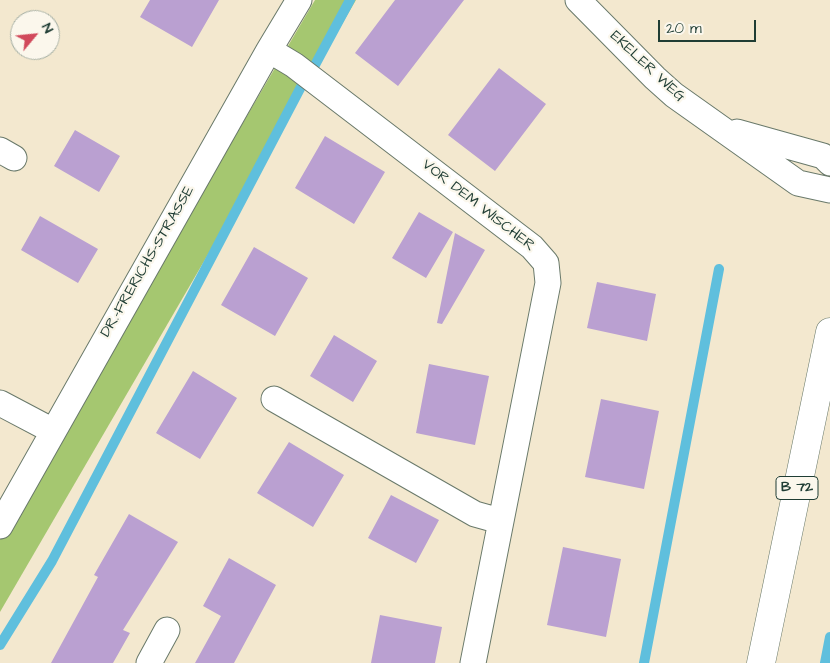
<!DOCTYPE html>
<html>
<head>
<meta charset="utf-8">
<style>
  body { margin:0 }
  #map { position:relative; width:830px; height:663px; overflow:hidden; background:#f3e8cf; font-family:"Architects Daughter",sans-serif }
  canvas { display:block }
  .north { position:absolute; left:10px; top:10px; width:50px; height:50px; box-sizing:border-box; background:#fbf7ec; border:1px solid #a3ada2; border-radius:50%; rotate:62deg; font-size:14px; font-weight:700; line-height:20px; text-align:center; color:#1f3d34 }
  .north::after { content:''; display:block; margin:auto; width:18px; height:22px; background:#d1495b; clip-path:polygon(50% 0,100% 100%,50% 72%,0 100%) }
  .scale { position:absolute; left:658px; top:20px; width:98px; height:22px; box-sizing:border-box; border:2px solid #1f3d34; border-top:0; padding-left:6px; font-size:15px; line-height:18px; white-space:nowrap; color:#1f3d34; -webkit-text-stroke:4px #fbf7ec; paint-order:stroke }
</style>
</head>
<body>
<div id="map">
<canvas width="830" height="663"></canvas>
<div class="north">N</div>
<div class="scale">20 m</div>
</div>
<script>
const ctx = document.querySelector('canvas').getContext('2d');
ctx.lineJoin = 'round';
function fillPath(path, color) { ctx.fillStyle = color; ctx.fill(path, 'evenodd'); }
const shape = rows => new Path2D(rows.map(r => 'M' + r).join(''));
function trace(path, color, width, dash) { ctx.strokeStyle = color; ctx.lineWidth = width; ctx.lineCap = dash ? 'butt' : 'round'; ctx.setLineDash(dash || []); ctx.stroke(path); }
function write(font, color, halo, rows, align = 'center') {
  ctx.font = font + ' "Architects Daughter",sans-serif'; ctx.lineWidth = 4.5; ctx.setLineDash([]); ctx.textBaseline = 'middle'; ctx.strokeStyle = halo; ctx.fillStyle = color; for (const [text, x, y, turn = 0] of rows) {
    ctx.save(); ctx.translate(x, y); ctx.rotate((+turn || 0) * Math.PI / 180); ctx.textAlign = isNaN(turn) ? turn : align; if (halo) ctx.strokeText(text, 0, 0); ctx.fillText(text, 0, 0); ctx.restore();
  }
}
const green = shape([
  [315,0,356,0,0,612,0,536]
]);
const stream = shape([
  [315,65,350,0],
  [0,645,52,561,303,83],
  [644,663,719,269],
  [825,663,830,637]
]);
const building = shape([
  [150,0,219,0,192,47,140,17],
  [395,0,464,0,398,86,355,53],
  [499,68,546,104,495,171,448,135],
  [75,130,120,156,99,192,54,166],
  [325,136,385,172,354,224,295,188],
  [419,212,453,232,426,278,392,258],
  [40,216,98,249,78,283,21,250],
  [455,233,485,250,442,324,437,323],
  [254,247,308,278,275,336,221,305],
  [597,282,656,294,647,341,587,328],
  [334,335,377,361,353,402,310,376],
  [429,364,489,376,475,445,416,433],
  [193,371,237,398,200,459,156,433],
  [601,399,659,411,644,489,585,477],
  [289,442,344,475,313,527,257,493],
  [391,495,439,520,416,563,368,538],
  [129,514,178,542,123,630,130,633,113,663,51,663,98,577,94,575],
  [563,547,621,559,606,637,547,625],
  [229,558,276,585,234,663,195,663,221,616,203,606],
  [380,615,442,627,435,663,371,663]
]);
const street = shape([
  [578,0,655,78,674,95,798,183,830,190],
  [269,50,294,65,532,247,546,263,548,283,473,663],
  [737,132,823,156,830,163],
  [0,150,14,158],
  [274,399,475,514,500,521],
  [0,403,53,431],
  [0,526,269,50,299,0],
  [149,663,167,630]
]);
const primary = shape([
  [761,663,830,332]
]);
const shields = [
  [797,488,42]
];
const shieldNames = [
  ["B 72",797,488]
];
const streetNames = [
  ["EKELER WEG",647,67,43],
  ["VOR DEM WISCHER",478,206,38],
  ["DR.-FRERICHS-STRASSE",148,262,-60]
];
fillPath(green, '#a5c770');
trace(stream, '#5fbfdd', 10);
fillPath(building, '#baa0d1');
trace(street, '#69796a', 27);
trace(primary, '#69796a', 29);
trace(street, '#fff', 25);
trace(primary, '#fff', 28);
for (const [x, y, w] of shields) { const box = new Path2D(); box.roundRect(x - w / 2, y - 11.5, w, 23, 4); ctx.fillStyle = '#fbf7ec'; ctx.fill(box); trace(box, '#1f3d34', 1); }
write('bold 14px', '#1f3d34', null, shieldNames);
write('15px', '#1f3d34', '#fbf7ec', streetNames);
</script>
</body>
</html>
